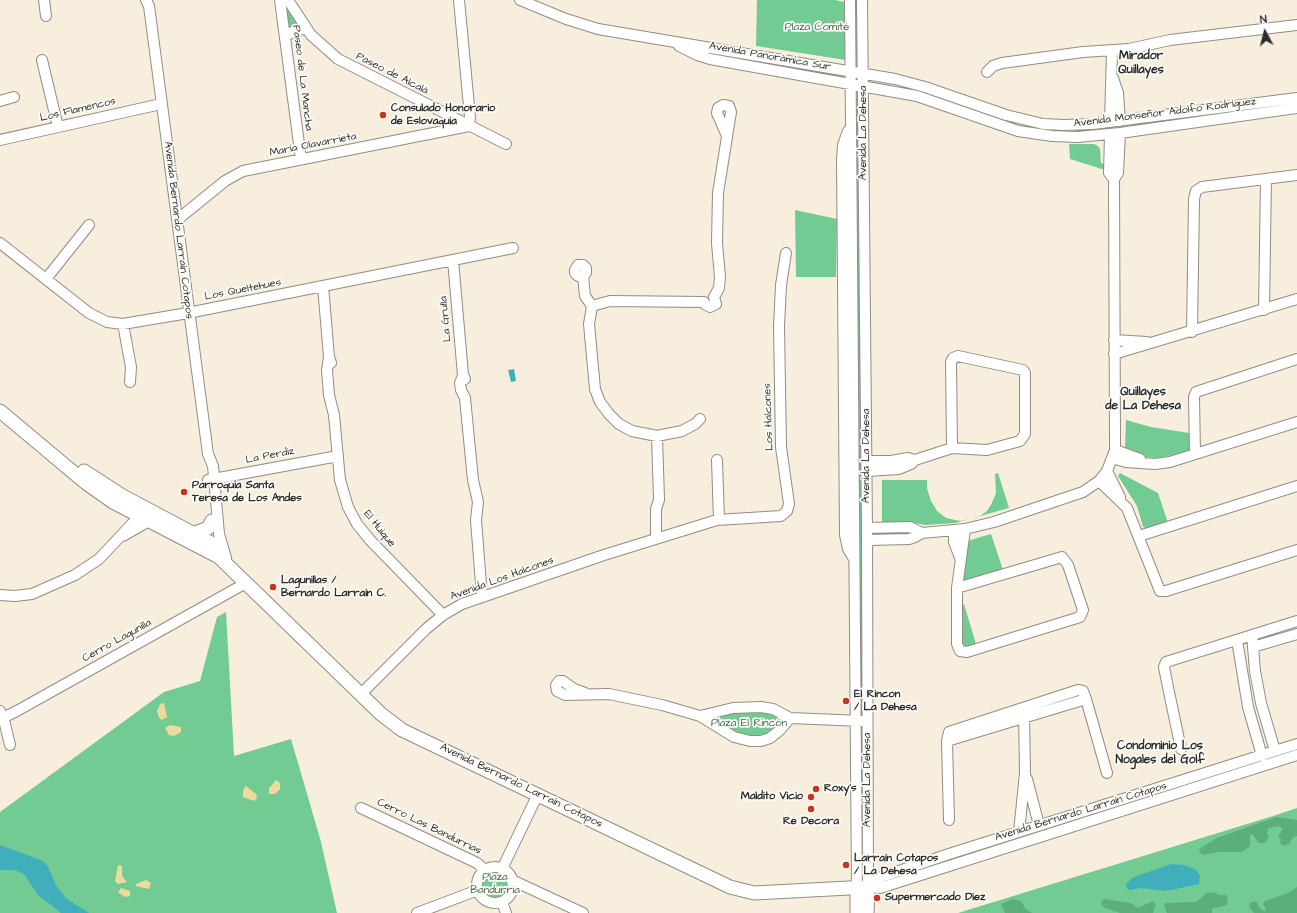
<!DOCTYPE html>
<html>
<head>
<meta charset="utf-8">
<style>
  body { margin:0 }
  #map { position:relative; width:1297px; height:913px; overflow:hidden; background:#f8eedd; font-family:"Architects Daughter",sans-serif }
  canvas { display:block }
  .north { position:absolute; left:1245px; top:12px; width:40px; height:40px; -webkit-text-stroke:3px #fdfcf7; paint-order:stroke; rotate:353deg; font-size:11px; font-weight:700; line-height:16px; text-align:center; color:#2b2b2b }
  .north::after { content:''; display:block; margin:auto; width:14px; height:18px; background:#2b2b2b; clip-path:polygon(50% 0,100% 100%,50% 72%,0 100%) }
</style>
</head>
<body>
<div id="map">
<canvas width="1297" height="913"></canvas>
<div class="north">N</div>
</div>
<script>
const ctx = document.querySelector('canvas').getContext('2d');
ctx.lineJoin = 'round';
function fillPath(path, color) { ctx.fillStyle = color; ctx.fill(path, 'evenodd'); }
const shape = rows => new Path2D(rows.map(r => 'M' + r).join(''));
function trace(path, color, width, dash) { ctx.strokeStyle = color; ctx.lineWidth = width; ctx.lineCap = dash ? 'butt' : 'round'; ctx.setLineDash(dash || []); ctx.stroke(path); }
function write(font, color, halo, rows, align = 'center') {
  ctx.font = font + ' "Architects Daughter",sans-serif'; ctx.lineWidth = 3.5; ctx.setLineDash([]); ctx.textBaseline = 'middle'; ctx.strokeStyle = halo; ctx.fillStyle = color; for (const [text, x, y, turn = 0] of rows) {
    ctx.save(); ctx.translate(x, y); ctx.rotate((+turn || 0) * Math.PI / 180); ctx.textAlign = isNaN(turn) ? turn : align; if (halo) ctx.strokeText(text, 0, 0); ctx.fillText(text, 0, 0); ctx.restore();
  }
}
const green = shape([
  [757,0,835,0,844,2,846,60,756,46],
  [285,1,298,24,298,26,288,29],
  [857,90,859,90,864,701,861,704,859,701],
  [1069,144,1094,144,1098,146,1100,149,1101,163,1104,164,1105,170,1070,159],
  [795,210,837,219,836,277,796,277],
  [1126,420,1151,427,1189,433,1190,448,1188,452,1158,458,1143,457,1125,449],
  [998,473,1009,508,955,523,925,525,915,523,882,523,882,480,927,480,927,488,931,501,937,511,946,518,960,521,978,517,986,512,991,505,996,493,995,474],
  [1120,473,1158,493,1168,523,1147,529,1143,527,1137,506,1118,476],
  [991,534,1003,570,964,582,961,579,967,541],
  [964,604,976,644,966,648,961,645,961,606],
  [226,612,234,756,291,739,321,842,337,913,0,913,0,812,164,692,200,681,217,617],
  [763,710,784,718,772,733,761,738,734,733,713,719,738,711],
  [861,725,864,726,865,866,861,867],
  [1297,808,1297,913,958,913,1273,816],
  '481 885a14 14 0 1 1 28 0a14 14 0 1 1-28 0Z'
]);
const forest = shape([
  [1276,817,1297,820,1297,836,1293,837,1289,844,1284,846,1280,843,1281,839,1278,836,1283,829,1279,826,1268,828,1267,833,1269,837,1265,843,1259,843,1252,834,1250,835,1250,846,1242,852,1218,852,1204,855,1200,853,1199,849,1217,838],
  [1297,887,1297,913,1254,913,1249,907,1250,903,1256,901,1260,908,1265,912,1266,909,1263,904,1265,901,1288,893],
  [1213,892,1220,895,1226,895,1228,900,1227,905,1212,909,1212,913,1167,913,1164,906,1166,903,1196,902,1207,893],
  [1013,899,1021,901,1025,908,1032,913,1005,913,1001,904],
  [1103,899,1131,903,1138,908,1153,901,1156,904,1153,913,1120,913,1103,907,1101,903]
]);
const sand = shape([
  [164,703,167,717,162,720,159,718,157,711,160,704],
  [170,725,181,727,181,732,174,736,169,735,165,728],
  [276,780,280,783,280,789,275,794,269,794,269,788],
  [246,786,256,794,257,798,254,801,243,797,243,790],
  [118,865,122,866,122,876,127,882,118,884,115,881],
  [146,880,151,883,149,889,136,886,136,884],
  [121,888,130,891,130,896,125,897,118,892]
]);
const water = shape([
  [514,369,516,381,511,382,508,370],
  [0,845,43,861,48,867,57,887,67,899,89,913,61,913,38,895,24,874,15,870,0,870],
  [1171,864,1184,865,1195,869,1200,875,1199,884,1166,891,1141,888,1129,890,1126,887,1126,884,1132,878]
]);
const minor = shape([
  [44,0,46,16],
  [146,0,149,6,208,454,213,466,219,534,226,558],
  [280,0,301,159],
  [288,0,311,35,338,59,506,144],
  [520,0,566,19,598,29,895,79,925,87,1006,115,1043,124,1064,125,1093,124,1297,98],
  [850,0,857,888],
  [862,0,867,528,868,887],
  [285,37,295,30,307,29],
  [679,46,697,55,710,59,917,96,1018,131,1052,136,1077,137,1120,133,1297,108],
  [42,60,58,127],
  [987,72,993,66,1002,63,1083,52,1129,49,1170,40,1297,25],
  [1113,78,1118,93,1120,121],
  [0,101,14,97],
  [1110,122,1112,51],
  [848,131,843,145,842,159,845,535,848,549,854,559],
  [0,140,161,104],
  [1114,179,1118,173,1120,133],
  [177,220,225,181,243,171,469,126,470,117,459,0],
  [0,243,89,313,107,322,123,324,188,313,513,248],
  [453,260,463,375,465,379],
  [583,276,578,276,575,273,575,270,578,265,583,265,586,268,586,273,583,276,585,296,592,306,589,324,595,389,600,402,609,414,619,424,632,431,657,436,682,431,695,424,700,419],
  [46,279,89,225],
  [323,286,329,357,331,363],
  [704,302,706,305,710,307,716,304,714,297,719,288,720,277,717,243,718,193,731,112,729,106,723,105,718,108,717,113,727,136],
  [592,306,610,301,704,302],
  [1264,310,1266,179],
  [123,324,131,367,130,382],
  [1192,332,1194,199,1196,191,1202,187,1297,175],
  [1114,340,1147,342],
  [1114,354,1297,299],
  [329,357,327,370,329,395,334,415,340,480,348,507,357,524,370,540,443,615],
  [463,375,460,383,461,390,465,398,473,480,478,502,476,520,482,597],
  [1115,450,1140,459],
  [1195,454,1194,397,1196,392,1297,359],
  [1112,458,1126,462,1155,464,1170,462,1297,422],
  [717,460,719,520],
  [867,461,891,461,908,458,915,460],
  [867,471,899,469,911,464,915,460,952,448,987,450,1020,441,1025,434,1025,373,1023,370,958,356,953,358,951,362,952,448],
  [1107,471,1120,497],
  [208,480,338,456],
  [1099,481,1127,508,1160,591,1166,591,1297,550],
  [867,528,910,527,922,533,965,529,994,522,1083,492,1099,481,1107,471,1115,450,1115,439,1114,179,1109,173,1110,134],
  [954,531,954,542,960,558],
  [123,536,149,521],
  [1139,536,1297,486],
  [656,538,656,509,659,500,657,436],
  [867,540,909,539,915,537,922,533],
  [957,588,1062,557,1068,565,1083,610,1080,617,967,652,960,651,957,644,957,588,965,529],
  [0,595,15,596,32,594,75,575,99,559,144,511],
  [1252,635,1255,671,1261,703,1275,751],
  [1237,640,1248,707,1262,756],
  [1253,647,1297,634],
  [585,693,574,689,563,681,559,681,556,685,557,691,565,695,609,694,662,705,700,716,734,737,750,741,761,741,770,738,780,730,790,718],
  [361,694,426,629,443,615,462,604,604,555,717,520,781,516,787,511,789,504,781,447,779,326,781,285,786,253],
  [0,711,4,720,10,745],
  [700,716,733,708,761,707,773,709,790,718,862,721],
  [0,719,15,712,246,583],
  [947,741,1086,699],
  [1181,749,1169,692,1164,667,1166,662,1297,621],
  [1027,779,1039,825],
  [361,808,477,863,485,870],
  [949,820,947,741,949,732,1078,690,1083,691,1086,699,1107,773],
  [1019,832,1025,773,1024,713],
  '477 885a18 18 0 1 1 36 0a18 18 0 1 1-36 0Z',
  [502,869,538,794],
  [512,882,516,882,583,913],
  [868,887,881,877,949,854,1297,744],
  [868,887,880,888,1297,755],
  [502,902,506,913],
  [417,913,478,890]
]);
const major = shape([
  [0,411,86,483,113,502,219,557,381,714,402,730,730,887,754,893,868,887,867,913],
  [84,471,121,495,215,545],
  [195,533,208,528,212,521],
  [857,888,857,913]
]);
const markers = [
  [383,115,4,"#c8321e"],
  [184,492,4,"#c8321e"],
  [273,587,4,"#c8321e"],
  [846,701,4,"#c8321e"],
  [816,789,4,"#c8321e"],
  [811,797,4,"#c8321e"],
  [811,809,4,"#c8321e"],
  [846,865,4,"#c8321e"],
  [877,898,4,"#c8321e"]
];
const parkNames = [
  ["Plaza Comité",817,28],
  ["Plaza El Rincón",749,724],
  ["Plaza",495,878],
  ["Bandurria",495,891]
];
const streetNames = [
  ["Avenida Panorámica Sur",770,57,10],
  ["Paseo de Alcalá",392,74,27],
  ["Paseo de La Mancha",302,78,83],
  ["Los Flamencos",78,110,-13],
  ["Avenida Monseñor Adolfo Rodríguez",1165,113,-7],
  ["Avenida La Dehesa",864,133,-90],
  ["María Olavarrieta",313,145,-11],
  ["Avenida Bernardo Larraín Cotapos",178,230,83],
  ["Los Queltehues",243,290,-11],
  ["La Grulla",446,319,-95],
  ["Los Halcones",769,417,-92],
  ["La Perdiz",270,456,-11],
  ["Avenida La Dehesa",867,456,-90],
  ["El Huique",379,529,51],
  ["Avenida Los Halcones",502,579,-20],
  ["Cerro Lagunilla",117,641,-29],
  ["Avenida La Dehesa",868,780,-90],
  ["Avenida Bernardo Larraín Cotapos",521,786,26],
  ["Avenida Bernardo Larraín Cotapos",1081,812,-17],
  ["Cerro Las Bandurrias",429,827,26]
];
const poiNames = [
  ["Consulado Honorario",391,109],
  ["de Eslovaquia",391,122],
  ["Parroquia Santa",192,486],
  ["Teresa de Los Andes",192,499],
  ["Lagunillas /",281,581],
  ["Bernardo Larraín C.",281,594],
  ["El Rincon",854,695],
  ["/ La Dehesa",854,708],
  ["Roxy's",824,789],
  ["Maldito Vicio",803,797,"right"],
  ["Re Decora",811,822,"center"],
  ["Larraín Cotapos",854,859],
  ["/ La Dehesa",854,872],
  ["Supermercado Diez",885,898]
];
const neighbourhoodNames = [
  ["Mirador",1141,56],
  ["Quillayes",1141,70],
  ["Quillayes",1143,392],
  ["de La Dehesa",1143,406],
  ["Condominio Los",1160,746],
  ["Nogales del Golf",1160,760]
];
fillPath(green, '#71cb92');
fillPath(forest, '#5caf7c');
fillPath(sand, '#eeda9e');
fillPath(water, '#40afbb');
trace(minor, '#928c84', 12);
trace(major, '#928c84', 15);
trace(minor, '#fff', 10);
trace(major, '#fff', 13);
for (const [x, y, r, color] of markers) { const dot = new Path2D(); dot.arc(x, y, r, 0, 2 * Math.PI); ctx.fillStyle = color; ctx.fill(dot); trace(dot, '#fdfcf7', 1.5); }
write('11px', '#44634f', '#fdfcf7', parkNames);
write('11px', '#2b2b2b', '#fdfcf7', streetNames);
write('bold 11px', '#2b2b2b', '#fdfcf7', poiNames, 'left');
write('bold 12px', '#2b2b2b', '#fdfcf7', neighbourhoodNames);
</script>
</body>
</html>
